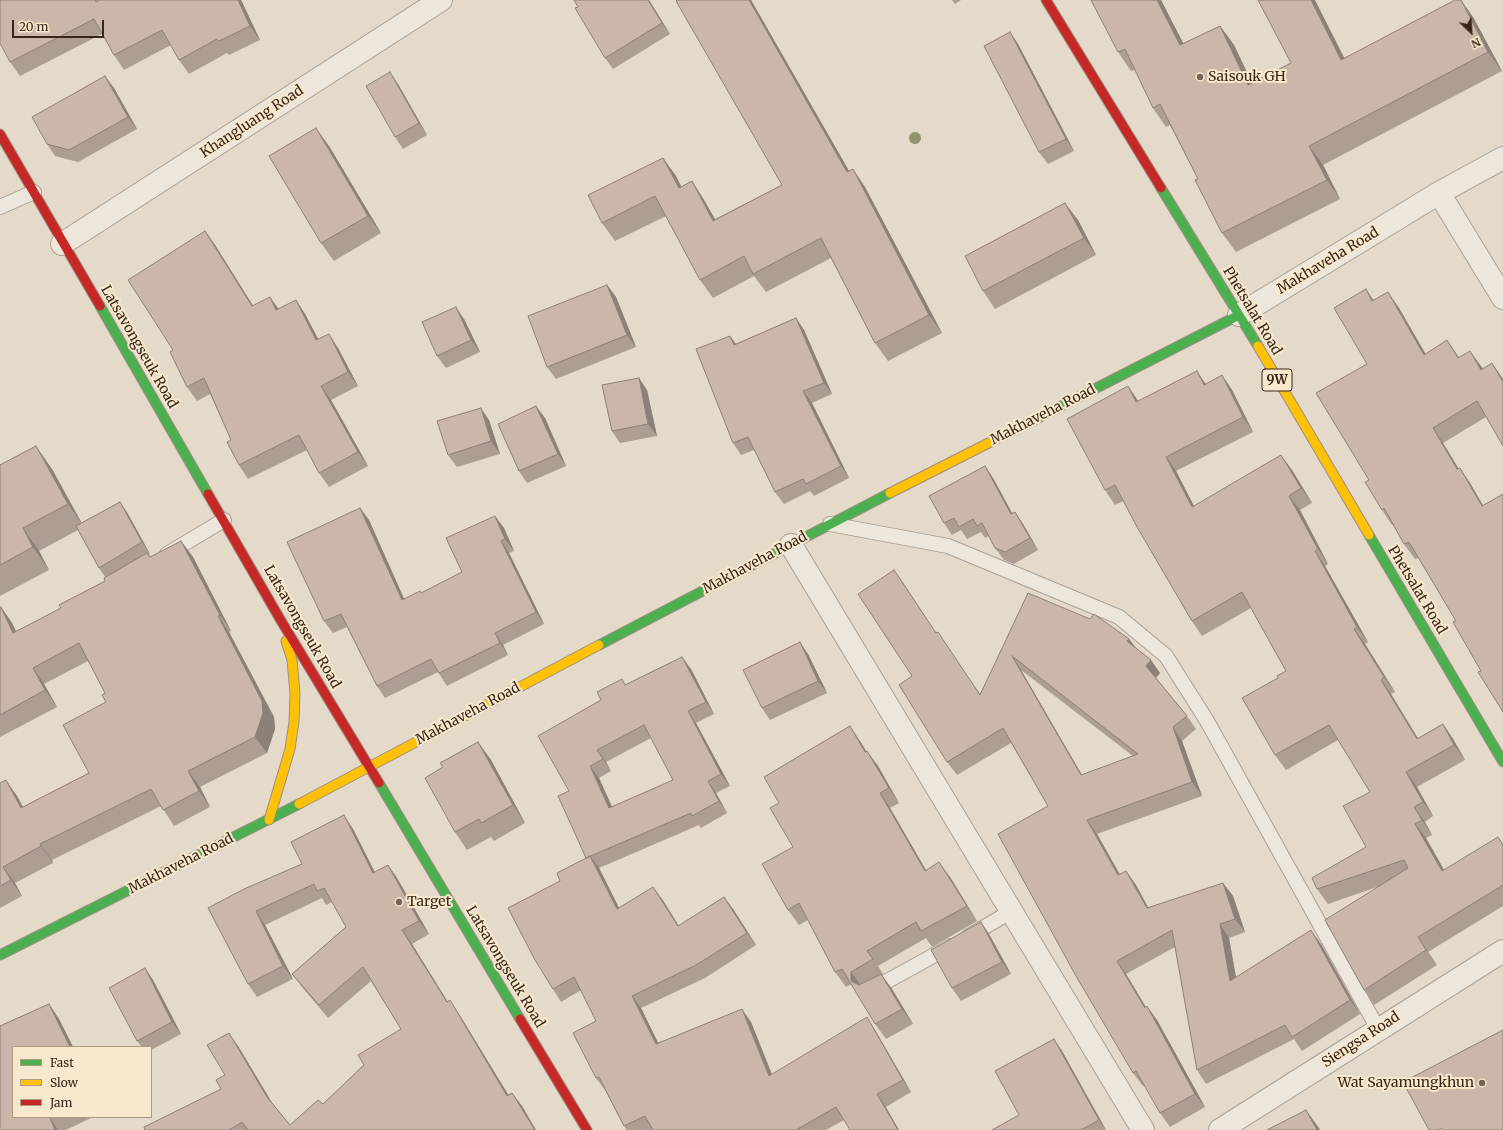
<!DOCTYPE html>
<html>
<head>
<meta charset="utf-8">
<style>
  body { margin:0 }
  #map { position:relative; width:1503px; height:1130px; overflow:hidden; background:#e5dac9; font-family:Merriweather,serif }
  canvas { display:block }
  .legend { position:absolute; left:12px; top:1046px; width:140px; height:72px; box-sizing:border-box; background:#f8e8cd; border:1px solid #ac9a85; margin:0; padding:5px 7px; list-style:none; font-size:12px; color:#39261a }
  .legend li { display:flex; align-items:center; gap:8px; height:20px }
  .legend b { width:20px; border:1px solid #ac9a85 }
  .north { position:absolute; left:1451px; top:12px; width:40px; height:40px; -webkit-text-stroke:3px #f8e8cd; paint-order:stroke; rotate:155deg; font-size:11px; font-weight:700; line-height:16px; text-align:center; color:#39261a }
  .north::after { content:''; display:block; margin:auto; width:14px; height:18px; background:#39261a; clip-path:polygon(50% 0,100% 100%,50% 72%,0 100%) }
  .scale { position:absolute; left:12px; top:20px; width:92px; height:18px; box-sizing:border-box; border:2px solid #39261a; border-top:0; padding-left:5px; font-size:12px; line-height:14px; white-space:nowrap; color:#39261a; -webkit-text-stroke:3px #f8e8cd; paint-order:stroke }
</style>
</head>
<body>
<div id="map">
<canvas width="1503" height="1130"></canvas>
<ul class="legend">
<li><b style="height:5px;background:#4caf50"></b>Fast</li>
<li><b style="height:5px;background:#ffc107"></b>Slow</li>
<li><b style="height:5px;background:#c62828"></b>Jam</li>
</ul>
<div class="north">N</div>
<div class="scale">20 m</div>
</div>
<script>
const ctx = document.querySelector('canvas').getContext('2d');
ctx.lineJoin = 'round';
const shape = rows => new Path2D(rows.map(r => 'M' + r).join(''));
function trace(path, color, width, dash) { ctx.strokeStyle = color; ctx.lineWidth = width; ctx.lineCap = dash ? 'butt' : 'round'; ctx.setLineDash(dash || []); ctx.stroke(path); }
function fillPath(path, color) { ctx.fillStyle = color; ctx.fill(path, 'evenodd'); }
function write(font, color, halo, rows, align = 'center') {
  ctx.font = font + ' Merriweather,serif'; ctx.lineWidth = 4; ctx.setLineDash([]); ctx.textBaseline = 'middle'; ctx.strokeStyle = halo; ctx.fillStyle = color; for (const [text, x, y, turn = 0] of rows) {
    ctx.save(); ctx.translate(x, y); ctx.rotate((+turn || 0) * Math.PI / 180); ctx.textAlign = isNaN(turn) ? turn : align; if (halo) ctx.strokeText(text, 0, 0); ctx.fillText(text, 0, 0); ctx.restore();
  }
}
const lane = shape([
  [0,207,34,192],
  [830,524,948,546,1119,617,1166,656,1207,721,1378,1029],
  [167,554,224,520],
  [969,936,1012,911],
  [871,990,951,946]
]);
const street = shape([
  [1439,193,1503,298],
  [62,244,441,0],
  [1239,315,1439,193,1503,158],
  [791,545,1143,1130],
  [1220,1130,1503,951]
]);
const fast = shape([
  [1161,188,1258,346],
  [100,306,208,494],
  [1034,420,1239,315],
  [1369,535,1503,762],
  [599,645,890,493],
  [379,783,520,1019],
  [0,955,299,804]
]);
const slow = shape([
  [1258,346,1369,535],
  [890,493,1034,420],
  [299,804,599,645],
  [269,820,290,749,294,722,295,693,292,660,286,641]
]);
const jam = shape([
  [1046,0,1161,188],
  [0,134,100,306],
  [208,494,280,619,379,783],
  [520,1019,587,1130]
]);
const trees = [
  [915,138]
];
const wall = shape([
  [0,0,98,0,98,1,99,0,241,0,260,40,229,55,227,53,189,74,179,60,171,45,124,70,114,55,102,34,20,76,10,62],
  [649,0,670,34,613,69,605,58,578,7],
  [677,0,751,0,849,171,865,187,942,333,888,361,875,343,831,258,766,292,754,276,713,298,700,280,666,216,615,241,602,223,663,158,676,176,681,187,692,181,704,200,715,219,782,185],
  [952,0,961,0,955,4],
  [1161,0,1183,44,1220,26,1234,45,1252,83,1344,58,1473,17,1502,71,1323,165,1340,199,1236,252,1222,233,1198,179,1170,125,1166,127,1153,108,1135,70,1131,71,1118,52],
  [1010,32,1018,44,1074,151,1048,164,1039,152],
  [398,84,427,135,403,149,395,137],
  [114,88,137,129,78,162,55,156,47,144],
  [329,146,381,233,334,261,321,243],
  [1078,220,1096,255,995,309,983,291],
  [205,231,215,245,253,306,270,297,278,309,296,300,305,314,318,339,338,348,358,386,331,400,368,466,329,487,319,473,307,450,248,479,239,465,231,440,210,394,197,401,187,387,173,350],
  [607,285,616,297,636,347,556,379,547,367],
  [1366,289,1374,301,1399,308,1425,354,1459,357,1481,366,1486,417,1443,443,1459,469,1470,483,1483,505,1481,671,1456,621,1419,558,1415,559,1404,544,1393,525,1392,525,1382,510,1369,480],
  [796,318,804,330,832,394,812,403,849,478,814,496,810,491,784,504,775,492,754,450,741,455,733,443,730,336,736,344],
  [464,319,480,352,446,368,437,356],
  [1222,375,1232,390,1253,432,1176,471,1194,506,1292,470,1312,503,1300,510,1328,564,1325,566,1368,642,1365,644,1395,692,1391,694,1418,738,1443,724,1453,739,1465,760,1417,787,1433,816,1425,822,1432,835,1426,838,1444,870,1498,837,1503,844,1503,906,1428,952,1437,965,1374,1005,1364,990,1377,887,1328,904,1317,889,1366,847,1370,792,1338,740,1286,770,1275,755,1278,678,1286,671,1251,608,1202,636,1192,621,1123,501,1115,505,1105,490,1128,386,1138,401,1206,384],
  [647,390,657,436,620,443,612,431],
  [536,406,545,418,566,466,527,483,519,471],
  [489,420,500,454,457,467,448,455],
  [0,465,52,469,81,523,120,502,128,514,150,554,149,555,150,557,181,541,193,557,231,631,229,632,274,717,275,729,267,753,200,787,210,807,174,826,161,806,52,860,53,863,15,883,22,896,0,908,0,783,17,796,23,807,89,773,106,702,105,693,88,661,44,684,57,707,0,737,0,607,1,607,12,623,16,632,61,608,105,581,106,578,99,568,78,530,39,551,49,570,0,596],
  [985,466,993,478,1012,513,1015,512,1023,524,1038,550,1014,564,1004,560,995,548,989,536,985,538,981,532,967,539,961,530,952,535,944,523],
  [360,508,369,520,404,599,422,593,462,572,495,516,504,528,514,551,509,553,544,624,503,645,508,655,447,686,438,672,385,698,377,686,347,627,333,633,324,621],
  [894,570,936,633,981,695,1028,593,1129,639,1135,647,1160,673,1156,678,1187,716,1196,729,1182,741,1202,796,1097,834,1120,875,1126,871,1136,885,1148,908,1223,883,1233,896,1245,932,1229,938,1236,977,1321,944,1360,1014,1302,1051,1294,1039,1206,1084,1197,1070,1175,947,1126,974,1146,1007,1157,1020,1205,1107,1170,1127,1160,1113,1145,1085,1143,1086,1133,1073,1048,806,1011,743,957,775,947,762,912,676],
  [1021,670,1133,756,1082,775],
  [808,654,827,693,770,720,762,708],
  [691,669,714,714,696,723,730,786,716,793,727,813,701,828,699,825,599,868,619,908,662,899,679,926,724,897,733,909,756,945,705,978,641,1008,658,1043,751,1022,772,1074,875,1030,911,1092,886,1107,844,1120,826,1130,653,1130,653,1129,651,1130,627,1130,624,1126,605,1090,596,1078,596,1021,581,990,561,1002,553,989,560,881,586,858,569,791,626,684],
  [651,738,673,780,612,807,599,778,611,771,606,762],
  [860,741,866,752,867,751,878,766,899,803,890,808,926,870,950,877,977,921,932,947,926,938,878,966,883,974,882,975,892,989,913,1024,886,1039,875,1024,852,984,846,987,835,972,808,920,799,925,788,910,793,847,779,803],
  [478,742,491,760,525,823,494,841,491,837,467,850,455,832,443,768,440,763],
  [353,829,375,872,388,865,397,878,429,934,412,944,447,1002,459,1014,508,1095,512,1093,522,1106,536,1130,145,1130,221,1089,225,1075,238,1046,272,1103,290,1125,323,1104,401,1029,371,981,328,1018,302,987,292,974,346,927,332,902,326,905,322,898,265,925,293,979,257,997,248,984,208,908,302,864],
  [989,934,1011,974,961,1001,952,988],
  [145,968,153,980,181,1034,151,1050,151,1047,142,1047,137,1041],
  [49,1004,59,1019,73,1047,13,1047,13,1117,93,1117,66,1130,0,1130,0,1026],
  [1054,1039,1062,1051,1106,1130,992,1130,1019,1115]
]);
const shadedWall = shape([
  [238,0,241,0,260,40,250,26],
  [648,0,649,0,670,34,662,23],
  [749,0,751,0,860,190,847,172],
  [1157,0,1161,0,1194,64,1180,45],
  [1311,0,1315,0,1355,79,1341,60],
  [1461,0,1473,17,1502,71,1488,52],
  [1220,26,1234,45,1262,104,1248,85],
  [1010,32,1018,44,1074,151,1066,139],
  [390,72,398,84,427,135,419,123],
  [105,76,114,88,137,129,128,117],
  [316,128,329,146,381,233,368,216],
  [1309,146,1323,165,1340,199,1327,180],
  [663,158,676,176,691,206,679,188],
  [853,169,865,187,942,333,929,315],
  [692,181,704,200,726,239,713,221],
  [1065,203,1078,220,1096,255,1084,238],
  [205,231,215,245,262,320,252,306],
  [607,285,616,297,636,347,627,335],
  [1366,289,1376,305,1372,301],
  [1388,292,1399,308,1435,370,1424,355],
  [270,297,280,311,276,310],
  [296,300,305,314,326,354,316,340],
  [456,307,464,319,480,352,471,340],
  [796,318,804,330,832,394,824,383],
  [329,334,338,348,358,386,348,372],
  [730,336,738,347,734,345],
  [1447,340,1458,356,1468,373,1458,358],
  [1470,351,1481,366,1492,385,1481,370],
  [1492,363,1503,379,1503,382],
  [1197,371,1207,386,1204,385],
  [1222,375,1232,390,1253,432,1243,417],
  [639,378,647,390,657,436,648,424],
  [321,386,331,400,368,466,358,452],
  [1128,386,1138,401,1136,402],
  [803,391,812,403,849,478,841,466],
  [536,406,545,418,566,466,558,454],
  [481,408,489,420,500,454,491,441],
  [1433,428,1443,443,1468,485,1457,469],
  [36,446,52,469,84,527,68,504],
  [1281,455,1292,470,1312,503,1301,488],
  [1166,457,1176,471,1202,522,1192,507],
  [985,466,993,478,1019,526,1011,514],
  [1460,468,1470,483,1492,522,1482,506],
  [1289,496,1300,510,1328,564,1318,549],
  [120,502,128,514,150,554,142,542],
  [360,508,369,520,410,612,402,600],
  [1015,512,1023,524,1038,550,1030,538],
  [495,516,504,528,514,551,505,539],
  [23,528,39,551,49,570,33,547],
  [181,541,193,557,231,631,220,615],
  [501,541,509,553,544,624,536,612],
  [1315,551,1325,566,1368,642,1357,627],
  [894,570,904,584,945,647,936,633],
  [1,607,12,623,25,649,13,633],
  [218,616,229,632,274,717,275,729,267,753,255,737],
  [1354,629,1365,644,1395,692,1384,677],
  [495,633,503,645,508,655,500,643],
  [1129,639,1139,652,1127,641],
  [800,642,808,654,827,693,818,681],
  [1012,656,1021,670,1090,789,1081,775],
  [682,657,691,669,714,714,706,702],
  [1151,660,1160,673,1155,679,1146,666],
  [33,668,44,684,57,707,45,690],
  [1381,680,1391,694,1427,754,1417,739],
  [688,711,696,723,730,786,721,774],
  [1443,724,1453,739,1465,760,1454,745],
  [850,726,860,741,876,767,865,752],
  [1173,727,1182,741,1202,796,1192,782],
  [478,742,491,760,525,823,513,805],
  [597,750,606,762,611,771],
  [867,751,878,766,899,803,889,788],
  [590,766,599,778,618,820,609,808],
  [188,771,200,787,210,807,199,791],
  [1406,772,1417,787,1433,816,1423,802],
  [6,780,17,796,32,824,21,808],
  [708,781,716,793,727,813,719,801],
  [880,793,890,808,935,886,925,871],
  [1414,807,1425,822,1432,835,1422,820],
  [344,815,353,829,382,887,373,873],
  [1087,820,1097,834,1128,889,1118,875],
  [1415,824,1426,838,1453,886,1442,871],
  [40,844,52,860,53,863,41,846],
  [590,856,599,868,626,922,617,909],
  [939,862,950,877,977,921,967,906],
  [388,865,397,878,429,934,419,921],
  [3,867,15,883,22,896,11,880],
  [1126,871,1136,885,1156,922,1147,908],
  [1223,883,1233,896,1245,932,1235,919],
  [653,887,662,899,687,939,678,926],
  [724,897,733,909,756,945,747,933],
  [256,911,265,925,293,979,283,966],
  [981,922,989,934,1011,974,1002,962],
  [1220,924,1229,938,1239,995,1230,981],
  [402,930,412,944,456,1015,447,1002],
  [1311,930,1321,944,1360,1014,1350,1000],
  [1418,937,1428,952,1437,965,1426,950],
  [1117,961,1126,974,1154,1021,1145,1008],
  [145,968,153,980,181,1034,172,1022],
  [851,972,862,987,851,981],
  [881,974,892,989,913,1024,902,1009],
  [632,996,641,1008,665,1057,656,1044],
  [450,1000,459,1014,517,1109,507,1096],
  [49,1004,59,1019,73,1047,70,1047],
  [1147,1006,1157,1020,1205,1107,1195,1094],
  [742,1009,751,1022,777,1088,769,1076],
  [867,1017,875,1030,911,1092,903,1080],
  [229,1033,238,1046,277,1111,267,1097],
  [1054,1039,1062,1051,1106,1130,1099,1120],
  [512,1093,522,1106,536,1130,535,1130],
  [877,1094,886,1107,899,1130,898,1130],
  [1306,1110,1319,1128,1320,1130,1317,1130],
  [50,1118,58,1130,55,1130]
]);
const building = shape([
  [0,0,95,0,96,2,99,0,238,0,250,26,219,41,217,39,179,60,162,30,114,55,94,19,10,62,0,43,0,0],
  [574,0,648,0,662,23,605,58,575,8,578,7,574,0],
  [677,0,749,0,847,172,853,169,929,315,875,343,821,238,753,274,744,256,700,280,655,196,602,223,588,195,663,158,679,188,692,181,713,221,782,185,676,1,677,0],
  [1091,0,1157,0,1180,45,1220,26,1248,85,1291,63,1258,0,1311,0,1341,60,1455,0,1461,0,1488,52,1309,146,1327,180,1222,233,1195,180,1198,179,1160,104,1153,108,1125,49,1118,52,1091,0],
  [1010,32,1066,139,1039,152,984,46,1010,32],
  [390,72,419,123,395,137,366,86,390,72],
  [105,76,128,117,69,150,47,144,32,117,105,76],
  [316,128,368,216,321,243,269,156,316,128],
  [1065,203,1084,238,983,291,965,256,1065,203],
  [205,231,252,306,270,297,276,310,296,300,316,340,329,334,348,372,321,386,358,452,319,473,299,435,239,465,227,442,231,440,204,378,187,387,170,352,173,350,128,280,205,231],
  [607,285,627,335,547,367,528,316,607,285],
  [1366,289,1372,301,1388,292,1424,355,1447,340,1458,358,1470,351,1481,370,1492,363,1503,382,1503,446,1477,401,1433,428,1457,469,1460,468,1482,506,1503,494,1503,712,1478,672,1481,671,1453,622,1456,621,1409,542,1404,544,1384,508,1382,510,1365,482,1369,480,1316,393,1367,364,1334,308,1366,289],
  [456,307,471,340,437,356,422,322,456,307],
  [796,318,824,383,803,391,841,466,806,484,803,479,775,492,748,437,733,443,696,349,730,336,734,345,796,318],
  [1197,371,1204,385,1222,375,1243,417,1166,457,1192,507,1281,455,1301,488,1289,496,1318,549,1315,551,1357,627,1354,629,1384,677,1381,680,1417,739,1443,724,1454,745,1406,772,1423,802,1414,807,1422,820,1415,824,1442,871,1498,837,1503,845,1503,885,1418,937,1426,950,1364,990,1325,920,1408,868,1404,860,1317,889,1312,878,1366,847,1343,806,1370,792,1329,725,1275,755,1242,698,1278,678,1277,676,1286,671,1242,592,1192,621,1137,527,1115,485,1105,490,1067,419,1128,386,1136,402,1197,371],
  [639,378,648,424,612,431,602,385,639,378],
  [536,406,558,454,519,471,498,424,536,406],
  [481,408,491,441,448,455,437,421,481,408],
  [36,446,68,504,23,528,33,547,0,565,0,465,36,446],
  [985,466,1011,514,1015,512,1030,538,1005,552,995,548,982,523,977,526,973,519,959,527,954,518,944,523,929,496,985,466],
  [120,502,142,542,99,568,76,526,120,502],
  [360,508,402,600,420,591,421,593,462,572,446,538,495,516,505,539,501,541,536,612,495,633,500,643,439,673,431,659,377,686,341,614,324,621,287,542,360,508],
  [181,541,220,615,218,616,262,701,263,713,255,737,188,771,199,791,163,810,151,789,40,844,41,846,3,867,11,880,0,886,0,783,6,780,21,808,89,773,63,725,106,702,102,695,105,693,79,643,33,668,45,690,0,715,0,607,1,607,13,633,61,608,59,605,105,581,104,578,147,553,150,557,181,541],
  [894,570,936,633,938,632,980,695,1028,593,1090,619,1094,614,1129,639,1127,641,1151,660,1146,666,1187,716,1173,727,1192,782,1087,820,1118,875,1126,871,1147,908,1223,883,1235,919,1220,924,1230,981,1311,930,1350,1000,1292,1037,1285,1025,1197,1070,1172,930,1117,961,1145,1008,1147,1006,1195,1094,1160,1113,1136,1071,1133,1073,1076,976,998,834,1048,806,1003,728,947,762,899,685,912,676,858,594,894,570],
  [1012,656,1138,754,1081,775,1012,656],
  [800,642,818,681,762,708,743,670,800,642],
  [682,657,706,702,688,711,721,774,708,781,719,801,692,816,691,813,586,858,558,796,569,791,538,736,601,700,597,692,622,679,625,685,682,657],
  [644,725,673,780,609,808,590,766,603,759,597,750,644,725],
  [850,726,865,752,867,751,889,788,880,793,925,871,939,862,967,906,921,931,916,922,867,951,873,959,851,972,851,981,859,985,881,974,902,1009,875,1024,842,969,835,972,799,903,788,910,762,864,793,847,770,808,779,803,764,777,850,726],
  [478,742,513,805,481,823,479,819,455,832,425,778,443,767,440,763,478,742],
  [344,815,373,873,388,865,419,921,402,930,447,1002,450,1000,507,1096,512,1093,535,1130,248,1130,242,1122,229,1130,145,1130,144,1127,221,1089,216,1080,225,1075,207,1045,229,1033,267,1097,290,1125,318,1100,323,1104,364,1065,358,1055,401,1029,363,967,319,1005,292,974,346,927,324,888,317,891,314,884,256,911,283,966,248,984,208,908,244,889,302,864,291,842,344,815],
  [590,856,617,909,653,887,678,926,724,897,747,933,696,965,632,996,656,1044,742,1009,769,1076,867,1017,903,1080,877,1094,898,1130,850,1130,836,1107,796,1130,653,1130,645,1116,624,1126,599,1077,596,1078,573,1033,596,1021,574,977,553,989,535,960,508,908,560,881,557,873,590,856],
  [981,922,1002,962,952,988,931,950,981,922],
  [145,968,172,1022,137,1041,109,988,145,968],
  [49,1004,70,1047,13,1047,13,1117,52,1117,50,1118,55,1130,0,1130,0,1026,49,1004],
  [1503,1030,1503,1130,1442,1130,1441,1128,1438,1130,1429,1130,1403,1082,1503,1030],
  [1054,1039,1099,1120,1081,1130,992,1130,1019,1115,995,1071,1054,1039],
  [1306,1110,1317,1130,1267,1130,1306,1110]
]);
const markers = [
  [1200,77,4,"#756557"],
  [399,902,4,"#756557"],
  [1482,1083,4,"#756557"]
];
const shields = [
  [1277,380,30]
];
const shieldNames = [
  ["9W",1277,380]
];
const poiNames = [
  ["Saisouk GH",1208,77],
  ["Target",407,902],
  ["Wat Sayamungkhun",1474,1083,"right"]
];
const streetNames = [
  ["Khangluang Road",252,122,-33],
  ["Makhaveha Road",1328,261,-31],
  ["Phetsalat Road",1252,311,59],
  ["Latsavongseuk Road",139,347,60],
  ["Makhaveha Road",1043,415,-27],
  ["Makhaveha Road",755,563,-28],
  ["Phetsalat Road",1417,590,59],
  ["Latsavongseuk Road",302,627,60],
  ["Makhaveha Road",468,714,-28],
  ["Makhaveha Road",181,864,-27],
  ["Latsavongseuk Road",505,967,59],
  ["Siengsa Road",1361,1040,-33]
];
trace(lane, '#aa9f93', 16);
trace(street, '#aa9f93', 24);
trace(fast, '#9a8f83', 11);
trace(slow, '#9a8f83', 11);
trace(jam, '#9a8f83', 11);
trace(lane, '#ede6db', 14);
trace(street, '#ede6db', 22);
trace(fast, '#4caf50', 9);
trace(slow, '#ffc107', 9);
trace(jam, '#c62828', 9);
ctx.fillStyle = '#92926c';
for (const [x, y] of trees) { ctx.beginPath(); ctx.arc(x, y, 6, 0, 2 * Math.PI); ctx.fill(); }
fillPath(wall, '#ae9d91');
fillPath(shadedWall, '#8d8076');
fillPath(building, '#cab7a9');
trace(building, '#8d8076', 1);
for (const [x, y, r, color] of markers) { const dot = new Path2D(); dot.arc(x, y, r, 0, 2 * Math.PI); ctx.fillStyle = color; ctx.fill(dot); trace(dot, '#f8e8cd', 1.5); }
for (const [x, y, w] of shields) { const box = new Path2D(); box.roundRect(x - w / 2, y - 11, w, 22, 3); ctx.fillStyle = '#f8e8cd'; ctx.fill(box); trace(box, '#39261a', 1); }
write('bold 13px', '#39261a', null, shieldNames);
write('14px', '#39261a', '#f8e8cd', poiNames, 'left');
write('14px', '#39261a', '#f8e8cd', streetNames);
</script>
</body>
</html>
